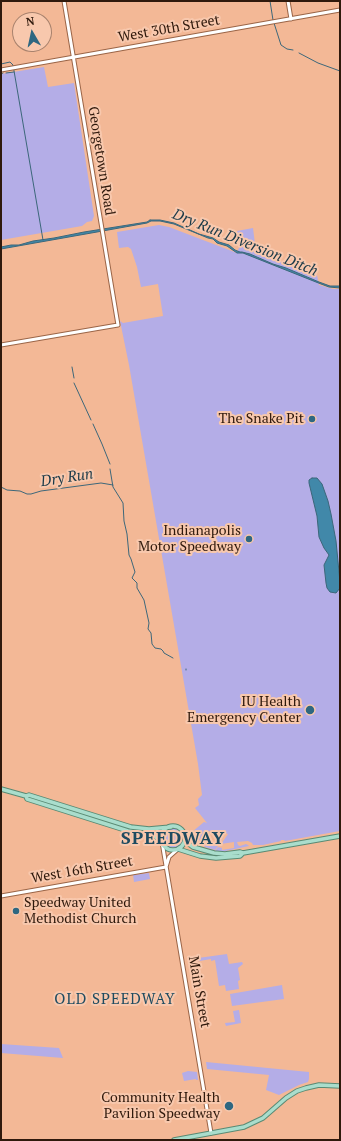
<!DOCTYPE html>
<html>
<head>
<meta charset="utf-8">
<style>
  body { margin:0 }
  #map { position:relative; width:341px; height:1141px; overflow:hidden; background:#f3b896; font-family:"PT Serif",serif }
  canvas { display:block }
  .frame { position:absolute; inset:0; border:2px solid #2f190c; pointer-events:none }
  .north { position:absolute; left:12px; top:12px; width:40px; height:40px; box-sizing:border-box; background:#f8c8ad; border:1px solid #a8826d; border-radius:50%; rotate:351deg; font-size:11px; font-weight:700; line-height:16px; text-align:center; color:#2f190c }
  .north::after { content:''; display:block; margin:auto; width:14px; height:18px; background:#2e6781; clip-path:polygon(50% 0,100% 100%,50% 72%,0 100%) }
</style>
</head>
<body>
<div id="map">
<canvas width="341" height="1141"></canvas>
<div class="frame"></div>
<div class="north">N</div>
</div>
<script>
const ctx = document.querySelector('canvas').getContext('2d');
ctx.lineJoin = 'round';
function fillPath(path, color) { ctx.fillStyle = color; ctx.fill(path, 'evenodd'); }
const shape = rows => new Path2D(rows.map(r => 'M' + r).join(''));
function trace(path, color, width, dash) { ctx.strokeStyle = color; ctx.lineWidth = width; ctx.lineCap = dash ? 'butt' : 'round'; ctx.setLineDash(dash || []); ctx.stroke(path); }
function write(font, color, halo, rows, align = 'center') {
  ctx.font = font + ' "PT Serif",serif'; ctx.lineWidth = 4; ctx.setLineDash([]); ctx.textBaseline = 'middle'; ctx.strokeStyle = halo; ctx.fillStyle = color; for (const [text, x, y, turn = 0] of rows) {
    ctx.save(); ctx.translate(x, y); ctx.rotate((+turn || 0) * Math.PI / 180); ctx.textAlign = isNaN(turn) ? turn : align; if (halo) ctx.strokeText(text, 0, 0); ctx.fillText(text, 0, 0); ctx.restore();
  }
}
const green = shape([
  [44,67,48,87,74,83,94,216,92,221,87,222,82,226,1,240,1,74],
  [159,225,169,227,237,253,240,245,237,231,253,228,256,252,317,275,319,285,333,289,340,289,340,831,285,841,284,840,281,840,281,841,263,845,253,845,252,843,248,841,237,842,238,845,240,846,246,844,248,845,249,846,221,852,215,851,218,847,222,848,222,850,234,848,234,842,221,844,228,834,225,833,221,841,219,841,217,830,204,832,205,844,215,842,218,846,215,850,205,847,192,832,204,822,207,823,195,808,199,805,198,799,202,795,198,764,129,365,120,321,123,323,163,316,158,284,141,287,137,267,131,249,128,247,119,248,117,232],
  '161 838a12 12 0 1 1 24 0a12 12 0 1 1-24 0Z',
  [149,873,150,879,134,882,133,875],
  [227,954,229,964,242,962,243,964,238,968,240,980,238,981,239,989,226,991,225,985,219,986,215,960,211,961,211,959,194,962,195,969,191,970,192,978,191,978,189,962,191,961,191,959],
  [282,985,284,999,232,1006,230,994],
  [239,1010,241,1023,226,1026,225,1023,235,1022,233,1011],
  [1,1044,59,1048,63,1058,1,1053],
  [206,1062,309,1072,309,1079,308,1082,299,1085,279,1095,266,1090,269,1075,207,1069],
  [188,1071,197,1072,198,1080,196,1080,196,1079,184,1081,182,1073]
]);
const water = shape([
  [150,220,160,220,174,223,199,234,213,238,219,242,229,245,235,250,240,252,242,252,250,254,273,264,286,268,319,282,330,286,340,286,340,288,329,287,321,284,243,253,237,253,227,246,217,243,213,239,208,238,174,224,160,221,151,221,147,223,97,232,1,249,1,247,11,245,19,245,33,241,54,238,84,232,147,222,150,220],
  [312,478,317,478,322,484,328,501,331,514,336,541,340,582,340,588,336,593,330,592,327,588,326,583,324,565,329,555,324,548,319,537,317,516,309,483,309,480,312,478]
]);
const stream = shape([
  [270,1,273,20],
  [274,23,281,45,287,49,293,50],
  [299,53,318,63,340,71],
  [1,64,10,62,13,65,43,240],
  [6,73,14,72],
  [1,74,3,73],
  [72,367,74,378],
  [74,383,91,420],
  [93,424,102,444,110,464],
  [110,469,113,487,123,503,124,521,127,534,129,555,131,559,135,572,132,578,137,583,137,588,144,600,149,623,148,629,151,633,152,644,155,648,161,649,163,651,164,653,173,658],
  [1,487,7,490,20,491,27,494,31,494,41,491,101,483,113,485],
  [186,669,186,670]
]);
const secondary = shape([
  [288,1,291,19],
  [1,70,340,10],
  [1,345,118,325,64,1],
  [162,842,211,1133],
  [166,867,169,857,178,849],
  [1,896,166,867]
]);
const primary = shape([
  [1,789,26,796,29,795,131,827,149,829,171,827],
  [26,796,27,799,128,831,153,835,161,841],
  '161 838a12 12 0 1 1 24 0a12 12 0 1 1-24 0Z',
  [184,833,189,844,193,847,214,853,225,854,240,852,243,853,340,836],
  [178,849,200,856,216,858,240,856,243,853],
  [174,1140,244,1127,263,1118,286,1098,297,1091,306,1088,319,1085,340,1086]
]);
const markers = [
  [312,419,4,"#2e6781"],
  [249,539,4,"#2e6781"],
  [310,710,5,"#2e6781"],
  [16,911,4,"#2e6781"],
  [229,1106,5,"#2e6781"]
];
const streetNames = [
  ["West 30th Street",169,29,-10],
  ["Georgetown Road",101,161,81],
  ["West 16th Street",82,870,-10],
  ["Main Street",199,992,80]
];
const poiNames = [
  ["The Snake Pit",304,419],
  ["Indianapolis",241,531],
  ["Motor Speedway",241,547],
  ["IU Health",301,702],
  ["Emergency Center",301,718],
  ["Speedway United",24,903,"left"],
  ["Methodist Church",24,919,"left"],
  ["Community Health",220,1098],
  ["Pavilion Speedway",220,1114]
];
const waterNames = [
  ["Dry Run Diversion Ditch",245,243,22],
  ["Dry Run",67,478,-9]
];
const neighbourhoodNames = [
  ["OLD SPEEDWAY",115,1000]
];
const districtNames = [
  ["SPEEDWAY",173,839]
];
fillPath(green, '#b4ade7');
fillPath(water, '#4188a9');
trace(water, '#3c677a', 1);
trace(stream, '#3c677a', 1);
trace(secondary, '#9b6547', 5);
trace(primary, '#598a73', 5.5);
trace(secondary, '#fff', 3);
trace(primary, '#a9ddcc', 3.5);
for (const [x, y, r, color] of markers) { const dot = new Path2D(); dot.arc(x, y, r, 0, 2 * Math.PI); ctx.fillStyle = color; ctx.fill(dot); trace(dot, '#f8c8ad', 1.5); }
write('14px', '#2f190c', '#f8c8ad', streetNames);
write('14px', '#2f190c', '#f8c8ad', poiNames, 'right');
write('italic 15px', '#183847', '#f8c8ad', waterNames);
ctx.letterSpacing = '1px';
write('15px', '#1e4b60', '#f8c8ad', neighbourhoodNames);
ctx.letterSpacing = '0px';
ctx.letterSpacing = '1px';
write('bold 18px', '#1e4b60', '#f8c8ad', districtNames);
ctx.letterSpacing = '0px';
</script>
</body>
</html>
